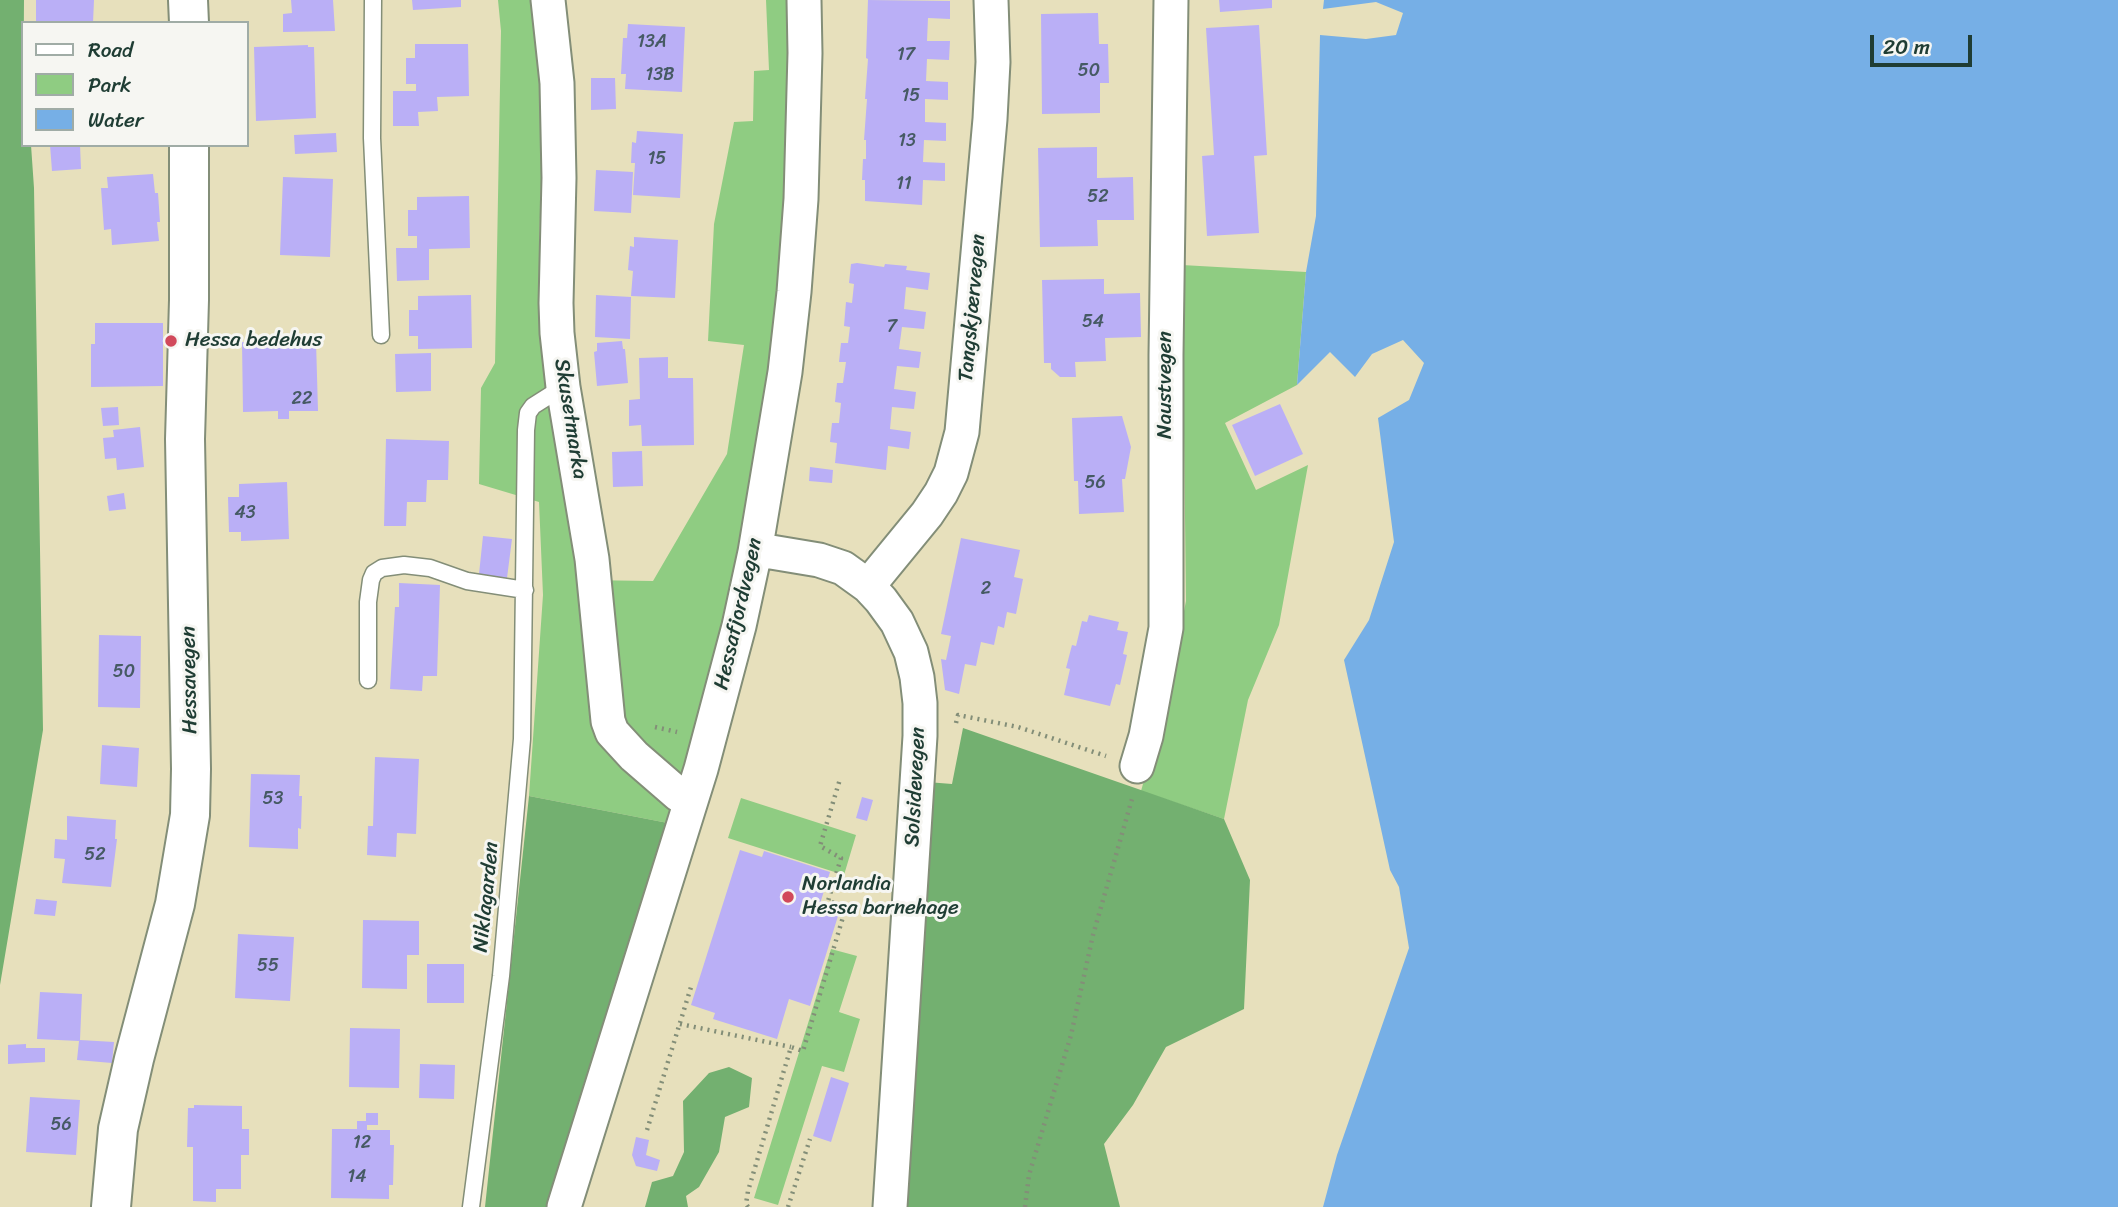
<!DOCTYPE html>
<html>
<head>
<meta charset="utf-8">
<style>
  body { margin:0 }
  #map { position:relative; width:2118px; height:1207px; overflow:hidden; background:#e7e0bc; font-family:Sriracha,sans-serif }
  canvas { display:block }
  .legend { position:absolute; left:21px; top:21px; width:228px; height:126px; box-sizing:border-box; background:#f6f6f2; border:2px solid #a0aca6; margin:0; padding:9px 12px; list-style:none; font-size:21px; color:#1f3d34 }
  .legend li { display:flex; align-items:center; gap:14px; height:35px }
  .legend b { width:35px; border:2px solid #a0aca6 }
  .scale { position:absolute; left:1870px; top:35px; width:102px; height:32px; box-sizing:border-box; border:4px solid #1f3d34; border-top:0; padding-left:9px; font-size:21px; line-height:24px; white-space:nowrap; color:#1f3d34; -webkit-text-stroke:5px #f6f6f2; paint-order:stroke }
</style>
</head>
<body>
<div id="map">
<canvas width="2118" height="1207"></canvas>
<ul class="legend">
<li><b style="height:9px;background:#fff"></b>Road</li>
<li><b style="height:19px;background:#8fcc82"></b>Park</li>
<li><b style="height:19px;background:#76afe6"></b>Water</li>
</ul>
<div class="scale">20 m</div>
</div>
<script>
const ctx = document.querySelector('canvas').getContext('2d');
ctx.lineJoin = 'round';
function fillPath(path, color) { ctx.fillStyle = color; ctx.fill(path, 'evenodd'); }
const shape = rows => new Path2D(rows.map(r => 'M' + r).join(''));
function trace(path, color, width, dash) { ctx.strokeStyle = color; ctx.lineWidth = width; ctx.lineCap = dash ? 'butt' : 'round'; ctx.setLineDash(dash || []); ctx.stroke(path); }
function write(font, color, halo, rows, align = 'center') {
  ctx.font = font + ' Sriracha,sans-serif'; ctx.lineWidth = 6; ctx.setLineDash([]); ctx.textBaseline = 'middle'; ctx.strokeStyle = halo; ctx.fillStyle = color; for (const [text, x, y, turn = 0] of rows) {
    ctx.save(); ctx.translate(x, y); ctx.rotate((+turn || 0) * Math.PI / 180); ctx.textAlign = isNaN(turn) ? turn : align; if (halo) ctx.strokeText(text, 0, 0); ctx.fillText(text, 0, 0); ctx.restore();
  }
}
const green = shape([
  [498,0,531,0,544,85,539,250,546,368,582,580,653,581,727,454,744,345,708,341,714,224,734,122,753,121,754,71,769,70,766,0,793,0,787,291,745,548,673,824,529,796,543,595,539,502,479,484,481,388,495,363,501,31],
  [1182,265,1306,272,1297,385,1225,423,1256,490,1308,465,1279,625,1248,700,1224,819,1141,791,1165,706,1186,601],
  [741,798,856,835,844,875,728,838],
  [831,949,857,956,839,1012,860,1019,844,1072,822,1066,778,1205,754,1198]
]);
const forest = shape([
  [0,0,24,0,23,145,31,145,34,188,43,730,0,985],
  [963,728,1224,819,1250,880,1244,1009,1166,1047,1133,1105,1104,1144,1120,1207,901,1207,927,782,952,784],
  [529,796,673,824,547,1207,485,1207],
  [729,1067,752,1078,749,1107,725,1117,719,1152,699,1187,686,1196,688,1207,645,1207,652,1182,673,1176,684,1152,683,1101,709,1073]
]);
const water = shape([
  [1324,0,2118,0,2118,1207,1323,1207,1337,1155,1409,948,1399,887,1390,870,1344,660,1369,620,1394,542,1378,418,1409,400,1424,363,1403,340,1372,354,1355,377,1330,352,1297,385,1306,272,1316,216,1320,35,1366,39,1396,35,1403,13,1376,2,1323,9]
]);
const building = shape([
  [36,0,94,0,93,23,36,23],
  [291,0,333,0,335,31,283,32,283,14,292,13],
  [412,0,461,0,461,7,413,10],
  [868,0,950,1,950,19,928,18,927,41,950,41,949,60,927,59,926,81,948,82,948,100,925,99,925,122,946,123,946,141,924,140,923,162,945,163,945,181,923,180,922,205,865,201,865,180,862,180,863,159,866,159,866,140,864,140,867,99,865,99,868,59,866,58],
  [1219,0,1272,0,1272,8,1220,12],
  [1098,13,1099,44,1108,44,1109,83,1100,83,1100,113,1042,114,1041,14],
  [628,24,685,27,682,92,625,89,626,74,621,74,623,38,627,38],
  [1259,25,1267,155,1254,156,1259,233,1207,236,1202,156,1214,155,1206,28],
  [415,44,468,44,469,96,437,97,438,111,418,112,419,126,393,126,393,91,416,91,416,84,406,84,406,58,415,58],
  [308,45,308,47,314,47,316,118,256,121,254,47],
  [591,78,615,78,616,109,591,110],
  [637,131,683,134,680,198,633,195,635,163,631,163,632,142,636,143],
  [336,133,337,152,295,154,294,135],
  [50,145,80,145,81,169,52,171],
  [1097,147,1097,178,1133,177,1134,220,1097,220,1098,246,1040,247,1038,148],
  [596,170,633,172,631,213,594,211],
  [153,174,155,193,158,193,160,222,157,222,159,241,112,245,111,229,104,230,101,188,108,188,107,177],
  [283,177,333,179,330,257,280,255],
  [469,196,470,248,429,249,429,280,397,281,396,248,417,248,417,236,408,236,408,210,417,210,417,197],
  [634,237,678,240,675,298,631,296,633,271,628,270,630,246,634,247],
  [857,263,884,267,885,264,907,266,906,270,930,273,928,290,906,287,904,309,926,312,924,329,902,327,899,349,921,352,919,368,897,366,894,389,916,392,914,409,892,407,890,429,911,432,909,449,888,446,886,470,835,463,837,443,830,442,832,423,839,423,841,403,835,402,837,383,843,383,846,362,839,362,841,343,848,343,850,327,844,326,846,302,852,303,854,284,849,283,851,264],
  [1104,279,1104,294,1140,293,1141,337,1105,338,1106,361,1075,362,1076,377,1060,377,1051,369,1051,363,1044,363,1042,280],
  [471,295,472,348,418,349,418,336,409,336,409,310,418,310,418,296],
  [596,295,631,297,630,339,595,337],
  [95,323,163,323,163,386,91,387,91,344,95,344],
  [316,341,318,411,289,411,289,419,278,419,278,411,243,412,242,342],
  [622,341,623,349,625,349,628,383,597,386,594,352,597,351,597,343],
  [431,353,431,391,396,392,395,354],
  [668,357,668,378,693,378,694,445,642,446,641,425,629,426,629,400,640,399,639,358],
  [1280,404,1303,454,1255,476,1232,425],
  [118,407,119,425,103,426,101,408],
  [1122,416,1131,447,1125,479,1122,479,1124,512,1079,514,1078,481,1074,481,1072,418],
  [140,427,144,467,117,470,116,458,105,459,103,438,114,437,113,430],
  [386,439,449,441,448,480,427,480,426,502,407,502,406,526,384,526],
  [642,451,643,486,613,487,612,452],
  [810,467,833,470,832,483,809,481],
  [287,482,289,539,241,541,241,532,229,532,228,497,239,497,239,484],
  [124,493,126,509,109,511,107,496],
  [483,536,512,539,507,578,479,574],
  [961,538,1020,550,1014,577,1023,579,1016,614,1007,612,1004,628,998,626,994,645,981,642,976,666,965,664,959,694,945,690,941,659,946,660,951,636,941,634],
  [399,583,440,585,437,676,423,676,422,691,390,689,395,607,399,607],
  [1089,615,1119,622,1117,630,1128,632,1123,654,1127,655,1120,685,1116,684,1110,706,1064,695,1070,669,1066,668,1072,645,1076,646,1082,621,1087,622],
  [99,635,141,636,140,708,98,707],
  [102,745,139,748,137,787,100,784],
  [375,757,419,759,416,834,397,833,396,857,367,855,368,826,373,826],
  [251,774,300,775,299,796,302,796,301,829,298,828,298,849,249,847],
  [862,797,873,800,867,821,856,818],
  [67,816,116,820,115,839,117,839,111,887,62,883,65,859,54,858,55,839,67,840],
  [740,850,762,857,764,851,830,872,818,910,838,916,810,1006,789,999,777,1039,713,1019,715,1013,691,1005],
  [36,899,57,901,55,916,34,914],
  [363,920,419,921,419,955,407,955,407,989,362,988],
  [238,934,294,937,290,1001,235,998],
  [427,964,464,964,464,1003,427,1003],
  [40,992,82,994,80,1040,114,1042,112,1063,77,1060,79,1041,37,1039],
  [350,1028,400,1029,399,1088,349,1087],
  [26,1044,26,1048,45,1048,45,1062,8,1064,8,1045],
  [420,1064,455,1065,454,1099,419,1098],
  [831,1077,849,1083,831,1142,813,1136],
  [30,1097,80,1100,76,1155,26,1152],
  [194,1105,242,1106,242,1129,249,1129,249,1155,241,1155,241,1189,216,1189,216,1202,193,1201,193,1147,187,1147,188,1108,194,1108],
  [366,1113,378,1113,378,1125,367,1125,367,1130,390,1130,390,1145,394,1145,393,1185,389,1185,389,1199,331,1198,332,1129,357,1129,357,1121,366,1121],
  [636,1137,649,1140,646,1155,660,1160,657,1171,636,1166,632,1155]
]);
const path = shape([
  [956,723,958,715,1018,727,1106,756],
  [655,727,677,732],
  [680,1024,791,1047],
  [647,1130,691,987],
  [748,1207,746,1204,748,1191,791,1047,803,1051,846,907,828,901,841,858,820,846,840,779],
  [788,1207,810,1139],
  [1025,1207,1029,1175,1071,1035,1093,935,1132,799]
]);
const lane = shape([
  [373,0,372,138,381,335],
  [368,680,368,602,371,580,374,573,382,568,404,565,430,568,467,581,525,590],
  [471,1207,501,976,522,739,526,430,528,413,533,406,563,387]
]);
const street = shape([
  [548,0,557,83,559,178,556,303,557,333,563,387,592,559,608,721,612,732,634,756,679,795,692,798],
  [755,552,771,552,819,560,843,568,868,586,881,600,897,622,911,652,917,677,920,703,920,736,890,1207],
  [868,586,927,514,941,493,951,473,962,432,990,119,993,62,991,0],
  [1137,766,1146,736,1166,628,1166,355,1171,0],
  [564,1207,701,769,739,626,755,552,785,372,794,292,801,199,805,53,804,0]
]);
const secondary = shape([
  [188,0,189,23],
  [111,1207,118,1129,134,1059,175,904,190,815,191,769,185,439,189,300,189,145]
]);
const markers = [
  [171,341,7,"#d1495b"],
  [788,897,7,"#d1495b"]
];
const numberNames = [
  ["13A",652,42],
  ["17",906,55],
  ["50",1089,71],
  ["13B",660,75],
  ["15",911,96],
  ["13",907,141],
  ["15",657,159],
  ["11",904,184],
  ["52",1098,197],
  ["54",1093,322],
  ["7",892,327],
  ["22",302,399],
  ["56",1095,483],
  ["43",245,513],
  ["2",986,589],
  ["50",124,672],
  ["53",273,799],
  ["52",95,855],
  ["55",268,966],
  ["56",61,1125],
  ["12",362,1143],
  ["14",357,1177]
];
const streetNames = [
  ["Tangskjærvegen",973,308,-85],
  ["Naustvegen",1166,385,-90],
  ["Skusetmarka",570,419,81],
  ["Hessafjordvegen",739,614,-77],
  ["Hessavegen",190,680,-91],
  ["Solsidevegen",916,787,-87],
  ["Niklagarden",487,897,-84]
];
const poiNames = [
  ["Hessa bedehus",185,341],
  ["Norlandia",802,885],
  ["Hessa barnehage",802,909]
];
fillPath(green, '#8fcc82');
fillPath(forest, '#73b070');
fillPath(water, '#76afe6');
fillPath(building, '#baaff6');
trace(lane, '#838e78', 19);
trace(street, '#838e78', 37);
trace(secondary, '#838e78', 42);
trace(path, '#838e78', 4.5, [2, 5]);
trace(lane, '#fff', 16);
trace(street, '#fff', 33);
trace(secondary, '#fff', 38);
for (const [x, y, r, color] of markers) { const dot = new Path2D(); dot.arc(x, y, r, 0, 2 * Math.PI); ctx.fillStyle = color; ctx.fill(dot); trace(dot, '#f6f6f2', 2.5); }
write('18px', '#465a64', null, numberNames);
write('21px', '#1f3d34', '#f6f6f2', streetNames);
write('21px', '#1f3d34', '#f6f6f2', poiNames, 'left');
</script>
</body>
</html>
